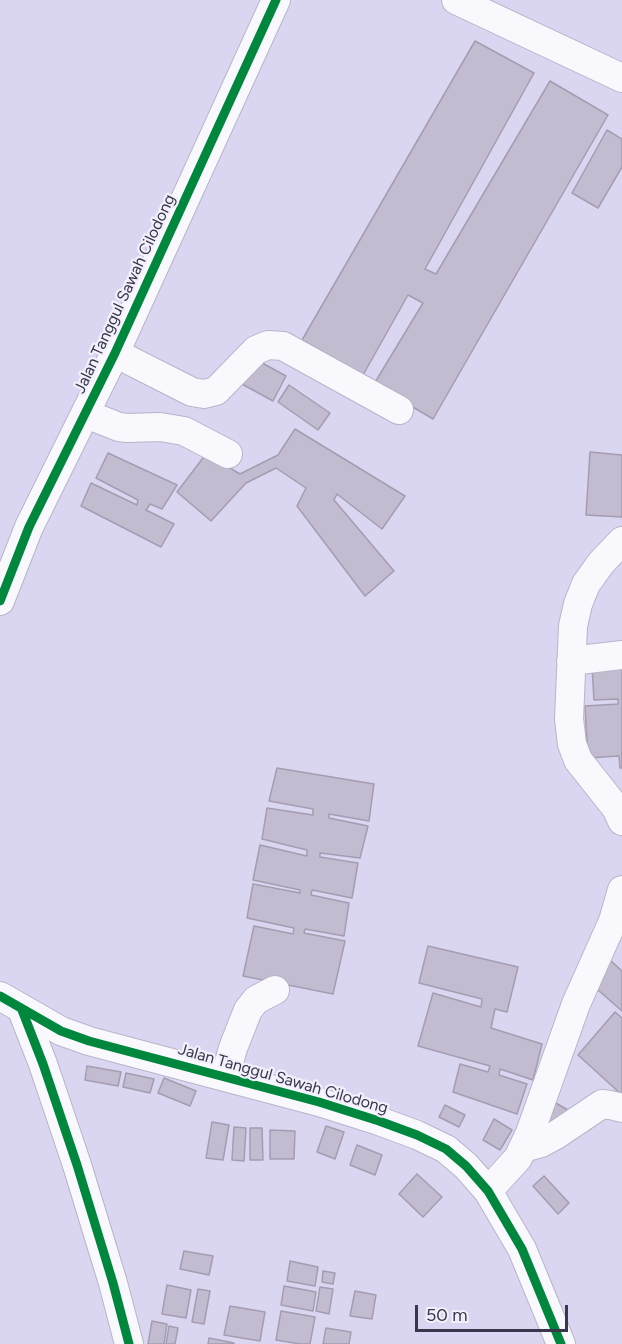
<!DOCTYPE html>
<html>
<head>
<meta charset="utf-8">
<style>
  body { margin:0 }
  #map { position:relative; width:622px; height:1344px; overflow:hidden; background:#dad5f0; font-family:Figtree,sans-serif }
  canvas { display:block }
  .scale { position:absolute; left:415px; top:1305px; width:153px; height:27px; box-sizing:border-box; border:3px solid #3a364b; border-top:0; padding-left:8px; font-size:18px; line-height:21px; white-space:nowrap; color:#3a364b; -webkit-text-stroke:4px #f2f0fb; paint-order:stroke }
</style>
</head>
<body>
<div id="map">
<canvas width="622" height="1344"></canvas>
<div class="scale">50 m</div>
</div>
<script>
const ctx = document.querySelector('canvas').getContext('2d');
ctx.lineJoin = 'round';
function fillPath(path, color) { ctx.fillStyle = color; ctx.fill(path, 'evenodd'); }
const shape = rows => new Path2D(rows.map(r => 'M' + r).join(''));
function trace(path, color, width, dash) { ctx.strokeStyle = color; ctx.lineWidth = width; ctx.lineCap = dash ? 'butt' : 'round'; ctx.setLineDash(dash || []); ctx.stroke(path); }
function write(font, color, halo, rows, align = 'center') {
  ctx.font = font + ' Figtree,sans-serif'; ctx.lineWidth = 4.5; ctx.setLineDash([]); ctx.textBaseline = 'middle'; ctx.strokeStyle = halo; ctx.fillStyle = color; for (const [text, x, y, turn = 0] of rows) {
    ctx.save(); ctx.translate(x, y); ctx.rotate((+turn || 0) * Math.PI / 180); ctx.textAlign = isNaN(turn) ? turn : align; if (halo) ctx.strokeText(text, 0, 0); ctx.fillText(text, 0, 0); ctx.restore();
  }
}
const building = shape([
  [475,41,534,73,425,269,436,274,550,81,608,115,433,419,374,384,423,303,408,295,363,375,302,340,475,41],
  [607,130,622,139,622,167,598,208,572,193,607,130],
  [255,359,286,376,273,401,240,383,255,359],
  [289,385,330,413,318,430,278,402,289,385],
  [295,429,405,496,382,529,337,494,334,500,394,571,365,596,297,506,306,488,276,468,246,483,211,521,177,492,206,454,240,474,278,455,295,429],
  [590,452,622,455,622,517,586,515,590,452],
  [108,453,177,485,162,509,150,504,146,510,174,524,161,547,81,506,91,483,137,505,138,500,96,478,108,453],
  [622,666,622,768,620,768,619,756,588,758,585,706,618,704,618,699,594,700,592,667,622,666],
  [277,768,374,784,369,821,329,814,329,818,368,826,360,858,320,853,320,857,358,863,352,898,312,890,311,895,349,903,344,936,305,929,304,933,345,941,333,994,243,976,254,926,293,934,294,928,247,918,253,884,300,893,300,890,253,880,260,845,307,856,307,850,262,839,267,808,313,815,313,809,269,801,277,768],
  [428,946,518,967,507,1012,495,1009,491,1028,542,1044,533,1080,500,1069,499,1075,527,1084,517,1114,453,1092,460,1064,488,1072,490,1066,418,1046,433,993,481,1007,482,999,419,983,428,946],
  [609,959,622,971,622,1011,590,983,609,959],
  [615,1012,622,1018,622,1095,578,1055,615,1012],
  [87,1066,121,1072,118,1086,85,1080,87,1066],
  [126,1073,154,1079,150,1093,123,1087,126,1073],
  [164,1078,196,1091,190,1106,158,1093,164,1078],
  [549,1099,568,1110,558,1128,539,1116,549,1099],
  [445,1105,465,1115,459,1127,439,1117,445,1105],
  [494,1119,512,1130,500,1150,483,1140,494,1119],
  [212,1122,229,1125,223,1160,206,1158,212,1122],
  [326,1126,344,1132,335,1159,317,1152,326,1126],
  [234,1127,246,1128,244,1161,232,1160,234,1127],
  [250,1128,262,1128,263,1160,250,1160,250,1128],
  [270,1130,295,1131,294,1159,270,1159,270,1130],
  [357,1145,382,1155,375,1175,350,1165,357,1145],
  [417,1174,442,1197,423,1217,399,1194,417,1174],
  [544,1176,569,1203,558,1214,533,1186,544,1176],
  [184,1251,213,1256,209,1275,180,1269,184,1251],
  [290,1261,318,1267,315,1286,287,1281,290,1261],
  [323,1271,335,1273,333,1284,322,1282,323,1271],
  [167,1285,191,1290,186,1318,162,1314,167,1285],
  [284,1286,316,1292,313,1311,281,1305,284,1286],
  [320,1287,333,1289,329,1314,316,1311,320,1287],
  [198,1289,210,1291,204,1324,192,1322,198,1289],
  [355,1291,376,1295,372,1319,350,1316,355,1291],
  [230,1306,265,1312,260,1341,224,1335,230,1306],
  [281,1311,315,1317,310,1344,300,1344,276,1340,281,1311],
  [152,1321,167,1324,164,1344,148,1344,152,1321],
  [169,1326,178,1328,175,1344,166,1344,169,1326],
  [326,1328,351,1332,349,1344,323,1344,326,1328],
  [209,1338,234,1343,234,1344,208,1344,209,1338]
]);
const minor = shape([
  [456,0,622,78],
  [115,353,192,392,204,394,216,391,256,350,268,345,283,346,399,410],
  [86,414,119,427,127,428,160,427,184,431,228,454],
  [622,541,601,563,586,584,578,604,573,626,569,719,572,744,578,760,616,808,622,821],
  [0,601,29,527,115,353,276,0],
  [571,661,622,655],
  [0,996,61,1031,89,1041,319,1102,379,1121,417,1135,446,1149,466,1166,488,1191,522,1249,561,1344],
  [22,1010,43,1064,77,1165,113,1283,129,1344],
  [225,1077,233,1048,248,1010,256,1000,275,990],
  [523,1148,541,1143,556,1135,602,1104,610,1105,622,1108],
  [488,1191,518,1158,530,1133,576,1004,613,921,622,890]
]);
const cycleway = shape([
  [0,601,29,527,115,353,276,0],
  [0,996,61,1031,89,1041,319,1102,379,1121,417,1135,446,1149,466,1166,488,1191,522,1249,561,1344],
  [22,1010,43,1064,77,1165,113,1283,129,1344]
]);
const streetNames = [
  ["Jalan Tanggul Sawah Cilodong",125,294,-65],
  ["Jalan Tanggul Sawah Cilodong",283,1079,16]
];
fillPath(building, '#c3bbd0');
trace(building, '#a49db1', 1.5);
trace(minor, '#b8b5c9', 30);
trace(minor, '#f9f9fd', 28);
trace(cycleway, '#00873e', 9);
write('16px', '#3a364b', '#f2f0fb', streetNames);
</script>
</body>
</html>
